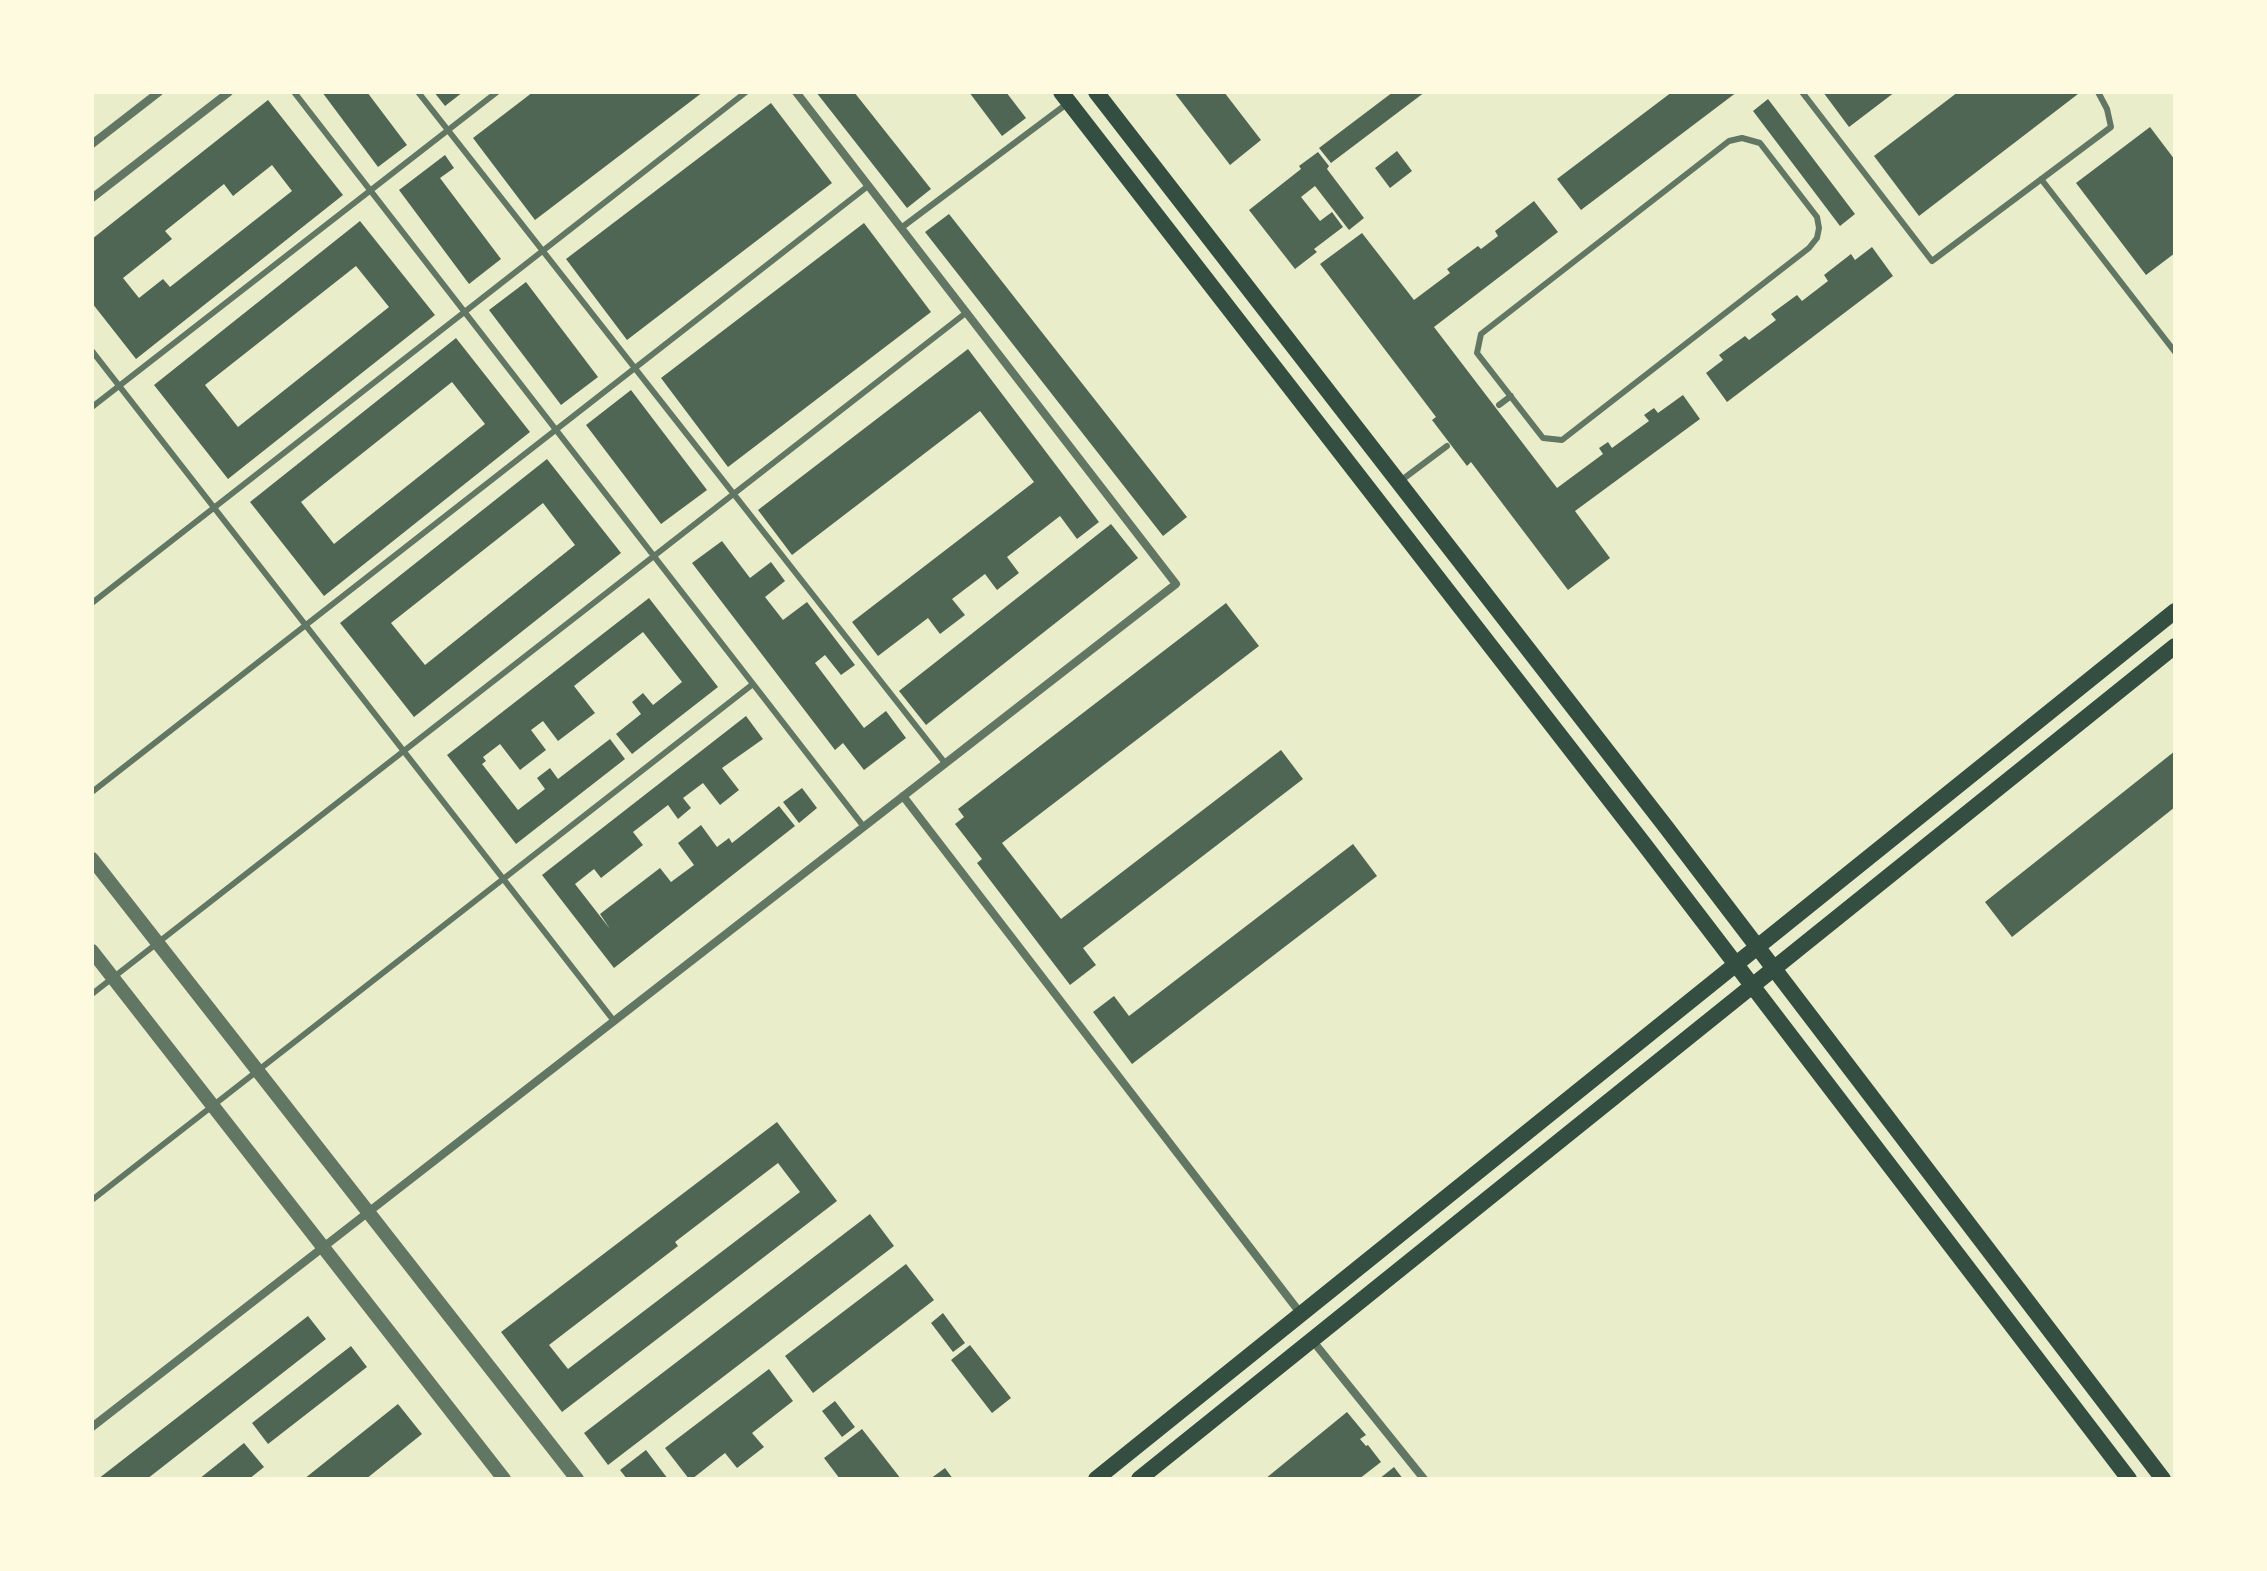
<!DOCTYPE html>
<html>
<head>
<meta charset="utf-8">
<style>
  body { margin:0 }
  #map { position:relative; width:2267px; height:1571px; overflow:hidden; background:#e9edc9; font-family:Helvetica,sans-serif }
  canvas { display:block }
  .frame { position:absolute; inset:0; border:94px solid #fefae0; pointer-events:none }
</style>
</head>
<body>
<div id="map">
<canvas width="2267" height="1571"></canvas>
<div class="frame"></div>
</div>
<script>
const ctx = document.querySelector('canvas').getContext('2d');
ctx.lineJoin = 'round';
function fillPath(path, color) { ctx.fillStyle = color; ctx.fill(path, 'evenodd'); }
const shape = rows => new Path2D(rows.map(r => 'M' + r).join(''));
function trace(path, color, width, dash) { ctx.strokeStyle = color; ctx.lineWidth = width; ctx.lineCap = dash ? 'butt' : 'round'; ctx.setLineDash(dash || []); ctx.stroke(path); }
const building = shape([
  [322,92,367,92,407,145,378,167],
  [434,92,463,92,445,106],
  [533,92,703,92,535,220,473,138],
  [816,92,854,92,931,189,907,208],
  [969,92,1006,92,1026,118,1002,136],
  [1174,92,1224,92,1261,140,1230,165],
  [1393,92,1425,92,1331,163,1319,148],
  [1672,92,1737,92,1581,210,1557,179],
  [1823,92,1895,92,1849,127],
  [1958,92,2077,92,2078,94,1919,216,1874,156],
  [1768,99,1855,214,1840,226,1753,111],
  [268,100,343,195,136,359,92,303,92,239],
  [272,165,292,191,170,287,163,279,139,298,123,278,172,239,165,231,224,184,233,196],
  [771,103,832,183,627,340,566,259],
  [2150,127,2175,160,2175,253,2146,275,2076,183],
  [1397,151,1412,171,1390,188,1375,168],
  [1318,152,1329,166,1327,169,1364,218,1349,230,1315,186,1301,197,1320,221,1332,212,1343,227,1314,249,1317,252,1295,269,1249,210,1301,169,1299,166],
  [445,155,454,168,440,178,501,259,469,284,399,190],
  [1534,201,1558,232,1434,327,1557,488,1603,454,1599,448,1608,442,1612,448,1649,421,1644,415,1654,408,1658,413,1683,395,1700,419,1575,511,1610,558,1568,590,1471,462,1467,466,1432,420,1436,417,1320,264,1362,233,1414,300,1450,273,1447,269,1478,246,1481,249,1498,236,1495,231],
  [949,214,1187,517,1163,536,925,232],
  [360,221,435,315,228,479,154,385],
  [356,266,389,307,238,427,205,385],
  [864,223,931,312,728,467,661,378],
  [1872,247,1893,276,1727,402,1706,373,1723,360,1719,355,1745,336,1749,340,1776,320,1771,314,1797,295,1802,301,1828,281,1824,275,1851,254,1855,260],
  [526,282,598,377,561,405,489,310],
  [456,338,530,432,324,596,250,502],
  [452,382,485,424,334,544,301,502],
  [968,349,1099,522,1077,539,1060,516,1007,557,1019,573,997,590,985,574,952,599,965,615,940,634,928,618,878,656,852,622,1034,482,980,411,792,555,758,510],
  [631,390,707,490,661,524,586,425],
  [547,459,621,553,414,717,340,623],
  [543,503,575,545,425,665,391,623],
  [1111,524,1138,558,926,725,899,691],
  [722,541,750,578,771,562,785,581,765,597,783,620,807,602,855,665,841,675,825,655,815,663,864,728,886,711,906,738,864,770,843,743,835,750,692,563],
  [649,598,718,687,632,754,616,734,641,714,632,702,643,693,653,705,682,682,643,632,574,686,595,713,558,741,543,721,531,730,546,750,520,770,500,744,483,757,486,761,482,764,518,810,545,789,537,778,550,768,558,779,610,739,625,759,516,844,447,755],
  [1226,603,1259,646,1002,843,1061,919,1281,750,1303,779,1083,948,1096,965,1070,985,977,863,982,859,955,824,964,817,958,809],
  [746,716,763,739,722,768,739,790,720,805,703,783,683,798,691,808,678,819,668,805,633,832,643,845,601,878,594,869,575,884,610,929,600,914,660,868,671,882,694,865,678,843,701,825,717,847,729,838,732,843,779,806,795,826,614,968,542,875],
  [2175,751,2175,807,2012,937,1985,902],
  [802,788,817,808,799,823,783,802],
  [1353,844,1377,876,1132,1064,1093,1012,1114,996,1129,1016],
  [777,1122,837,1201,562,1412,501,1332],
  [778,1163,800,1192,568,1369,549,1345,678,1246,675,1242],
  [870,1214,894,1246,608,1465,584,1433],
  [906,1264,934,1300,813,1393,785,1356],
  [943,1313,965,1343,953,1352,931,1323],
  [308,1316,326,1339,147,1479,98,1479],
  [970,1345,1011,1398,992,1413,951,1360],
  [351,1346,367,1367,268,1444,252,1423],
  [769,1369,793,1401,752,1433,764,1447,737,1468,725,1453,692,1479,689,1479,665,1448],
  [835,1401,855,1427,842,1437,822,1411],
  [398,1404,422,1434,366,1479,304,1479],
  [1347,1412,1366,1435,1360,1439,1366,1446,1368,1445,1381,1462,1359,1479,1265,1479],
  [862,1429,901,1479,840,1479,824,1458],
  [244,1443,264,1467,249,1479,199,1479],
  [646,1450,668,1479,627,1479,620,1470],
  [1394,1467,1403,1479,1379,1479],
  [945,1468,953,1479,930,1479]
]);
const service = shape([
  [294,92,864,827],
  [418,92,945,763],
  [1802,92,1932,261,2111,127,2107,109,2098,92],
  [1742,138,1760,143,1817,217,1819,228,1817,238,1809,248,1562,440,1543,438,1477,353,1481,334,1729,141,1742,138],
  [2041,179,2175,352],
  [901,228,1068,103],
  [92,351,614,1021],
  [1499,405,1511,396],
  [92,407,497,92],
  [1399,482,1447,446],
  [92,603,746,92],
  [92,792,868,186],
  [92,994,967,312],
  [92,1200,753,684]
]);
const minor = shape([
  [92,144,159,92],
  [92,198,229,92],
  [903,796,1301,1314],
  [1312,1340,1424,1479],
  [92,1427,1176,584,796,92]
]);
const tertiary = shape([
  [92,859,577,1479],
  [92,951,504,1479]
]);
const secondary = shape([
  [1061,92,1644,844,2129,1479],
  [1096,92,1666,827,2163,1479],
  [1096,1479,2175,611],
  [1139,1479,2175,646]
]);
fillPath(building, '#4f6655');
trace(service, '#617663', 6);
trace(minor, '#617663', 8);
trace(tertiary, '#617663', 14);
trace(secondary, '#344e41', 16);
</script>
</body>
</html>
